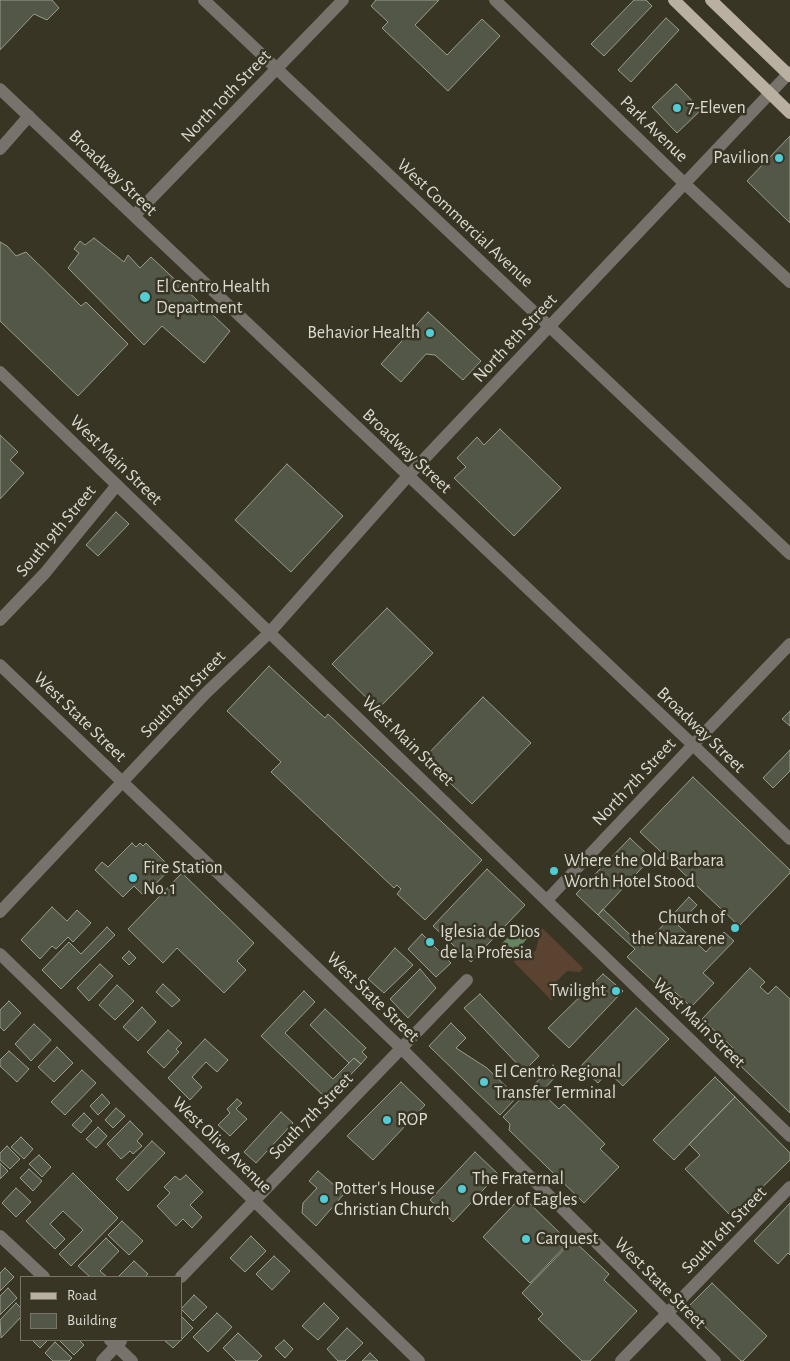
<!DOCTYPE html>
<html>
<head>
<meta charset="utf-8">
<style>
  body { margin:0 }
  #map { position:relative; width:790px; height:1361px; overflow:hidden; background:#383525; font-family:"Alegreya Sans",sans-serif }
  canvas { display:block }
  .legend { position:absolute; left:20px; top:1276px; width:162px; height:65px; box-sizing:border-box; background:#383525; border:1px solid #7a776a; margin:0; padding:6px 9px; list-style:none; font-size:15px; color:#dcdad1 }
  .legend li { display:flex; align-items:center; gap:10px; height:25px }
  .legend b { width:25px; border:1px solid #7a776a }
</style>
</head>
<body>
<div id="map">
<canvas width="790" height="1361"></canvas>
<ul class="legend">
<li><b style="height:6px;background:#b9b0a2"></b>Road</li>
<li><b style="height:14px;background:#535747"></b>Building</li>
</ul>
</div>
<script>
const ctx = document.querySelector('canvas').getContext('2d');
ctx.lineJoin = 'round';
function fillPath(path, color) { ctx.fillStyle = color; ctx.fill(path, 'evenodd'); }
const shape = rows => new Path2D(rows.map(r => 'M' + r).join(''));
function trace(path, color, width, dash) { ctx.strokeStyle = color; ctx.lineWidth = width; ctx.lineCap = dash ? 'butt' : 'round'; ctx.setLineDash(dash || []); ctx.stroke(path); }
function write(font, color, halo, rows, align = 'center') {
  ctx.font = font + ' "Alegreya Sans",sans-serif'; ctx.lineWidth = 5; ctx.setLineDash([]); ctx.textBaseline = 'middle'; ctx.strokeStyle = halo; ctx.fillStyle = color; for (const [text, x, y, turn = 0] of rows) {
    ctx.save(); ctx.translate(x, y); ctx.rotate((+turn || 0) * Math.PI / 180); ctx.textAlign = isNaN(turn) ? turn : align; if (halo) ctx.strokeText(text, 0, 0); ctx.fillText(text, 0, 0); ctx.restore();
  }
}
const green = shape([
  [541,927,583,968,580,972,567,971,555,983,552,1001,513,961,529,957,536,950]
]);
const water = shape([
  [522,924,532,933,514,954,501,944]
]);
const building = shape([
  [0,0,52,0,59,8,47,20,34,14,0,50,0,0],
  [376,0,439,0,415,25,447,55,482,19,500,36,448,91,382,28,388,22,371,6,376,0],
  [634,0,646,0,652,6,604,56,591,44,634,0],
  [666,18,679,30,631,82,618,70,666,18],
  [676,84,701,110,677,133,652,107,676,84],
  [790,136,790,223,747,181,790,136],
  [94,238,124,262,128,255,140,268,151,257,230,331,204,363,162,326,144,345,68,268,79,253,74,249,80,241,85,245,94,238],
  [0,242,7,246,16,256,26,252,81,306,86,302,128,344,78,396,0,321,0,242],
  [428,312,481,361,463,380,435,355,426,354,401,382,381,364,428,312],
  [500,429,561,488,514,536,454,478,466,467,457,458,477,437,484,445,500,429],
  [0,435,18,452,10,460,24,473,0,499,0,435],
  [287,464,343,516,291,572,235,520,287,464],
  [116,512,129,524,98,556,86,545,116,512],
  [387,608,433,653,378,709,332,664,387,608],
  [269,666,325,718,328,714,482,860,425,920,397,894,401,889,397,885,394,888,271,772,281,762,227,711,269,666],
  [483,697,531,743,472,804,424,758,483,697],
  [790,711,790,726,782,719,790,711],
  [790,750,790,771,773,788,763,778,790,750],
  [693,777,790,870,790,873,739,926,640,832,693,777],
  [630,838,651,858,598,915,576,894,630,838],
  [132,843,136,847,140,843,143,846,146,843,171,868,144,896,134,886,123,897,95,870,102,862,108,867,132,843],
  [487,869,525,905,471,962,433,926,487,869],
  [182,873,254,943,237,961,246,970,224,993,177,948,163,963,128,929,182,873],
  [689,897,697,905,678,925,706,952,724,932,734,941,703,973,714,983,691,1007,675,992,670,997,627,957,635,949,598,915,603,909,643,947,689,897],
  [52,907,67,921,77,910,91,923,73,942,68,937,56,949,52,946,40,959,21,940,52,907],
  [107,927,115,935,61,989,42,970,69,942,81,954,107,927],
  [422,934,451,963,436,977,408,949,422,934],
  [395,948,413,965,384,993,368,979,395,948],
  [129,951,136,958,129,965,122,958,129,951],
  [100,964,113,976,89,1001,77,988,100,964],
  [750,968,765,982,760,987,768,994,776,986,790,999,790,1113,728,1054,733,1048,702,1019,750,968],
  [420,969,436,988,408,1018,390,999,420,969],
  [603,974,623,991,569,1048,548,1028,603,974],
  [163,984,180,1000,172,1007,156,992,163,984],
  [117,985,134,1001,115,1020,99,1005,117,985],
  [304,991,315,1002,285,1033,333,1079,354,1058,361,1064,327,1099,261,1036,304,991],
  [480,994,539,1056,524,1071,464,1008,480,994],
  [9,1001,21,1013,4,1031,0,1027,0,1010,9,1001],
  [142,1007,156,1022,138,1041,123,1027,142,1007],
  [636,1008,669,1039,623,1086,608,1072,598,1083,580,1067,636,1008],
  [325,1009,366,1048,362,1052,367,1057,361,1064,354,1058,349,1063,310,1025,325,1009],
  [451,1023,466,1038,456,1048,487,1068,517,1097,500,1115,429,1046,451,1023],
  [34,1024,51,1040,31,1061,15,1044,34,1024],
  [168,1030,182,1043,176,1049,179,1052,164,1068,147,1052,168,1030],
  [205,1039,228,1060,217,1072,206,1062,192,1077,202,1087,190,1100,168,1078,205,1039],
  [57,1047,73,1063,54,1082,38,1067,57,1047],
  [9,1051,29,1069,17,1082,0,1066,0,1060,9,1051],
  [553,1065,560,1072,541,1092,559,1109,564,1104,605,1144,600,1149,619,1167,584,1203,509,1130,510,1124,503,1117,553,1065],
  [82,1070,96,1083,65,1115,51,1102,82,1070],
  [715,1077,735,1097,674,1160,653,1140,715,1077],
  [401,1082,425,1105,373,1160,347,1136,401,1082],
  [102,1094,110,1103,98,1115,90,1106,102,1094],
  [735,1097,790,1153,790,1160,732,1217,685,1169,700,1155,689,1144,735,1097],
  [237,1099,242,1103,236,1109,247,1119,230,1136,218,1125,230,1113,227,1109,237,1099],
  [116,1108,125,1116,113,1128,105,1120,116,1108],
  [281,1112,293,1123,256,1163,244,1152,281,1112],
  [84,1113,92,1121,81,1133,72,1125,84,1113],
  [130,1121,143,1134,137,1141,142,1146,133,1154,130,1151,121,1159,107,1144,130,1121],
  [98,1127,107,1136,96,1148,86,1139,98,1127],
  [21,1137,33,1149,24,1159,11,1147,21,1137],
  [152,1141,165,1153,128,1191,116,1179,152,1141],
  [7,1146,20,1159,10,1169,0,1160,0,1153,7,1146],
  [475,1152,498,1174,453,1222,430,1200,475,1152],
  [39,1155,51,1167,42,1177,29,1164,39,1155],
  [0,1163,8,1171,0,1179,0,1163],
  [29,1169,42,1181,33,1191,20,1178,29,1169],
  [318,1171,344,1194,316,1226,302,1213,303,1203,317,1188,309,1181,318,1171],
  [73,1173,118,1218,71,1266,59,1254,83,1230,63,1211,50,1224,65,1239,55,1249,26,1221,73,1173],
  [186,1175,203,1192,190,1205,202,1217,192,1228,183,1219,176,1226,157,1206,170,1193,164,1187,175,1176,180,1180,186,1175],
  [16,1188,31,1202,16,1217,2,1203,16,1188],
  [522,1196,569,1242,530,1283,483,1237,522,1196],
  [790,1203,790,1255,788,1253,778,1264,754,1241,790,1203],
  [122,1221,143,1241,129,1255,108,1235,122,1221],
  [251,1236,266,1251,245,1272,230,1258,251,1236],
  [106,1238,119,1251,100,1271,107,1277,90,1277,78,1266,106,1238],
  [573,1240,609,1274,604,1280,637,1311,590,1361,582,1361,538,1319,543,1314,522,1293,573,1240],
  [274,1256,290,1271,272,1290,256,1274,274,1256],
  [134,1261,148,1274,145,1277,118,1277,134,1261],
  [5,1268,14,1277,0,1291,0,1273,5,1268],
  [712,1283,767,1336,743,1361,741,1361,686,1309,712,1283],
  [8,1288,17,1298,0,1315,0,1296,8,1288],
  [194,1295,207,1307,193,1321,181,1309,194,1295],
  [16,1303,21,1308,21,1317,1,1338,0,1320,16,1303],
  [324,1303,339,1318,318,1340,302,1326,324,1303],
  [217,1313,232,1327,208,1352,193,1337,217,1313],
  [181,1316,193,1328,181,1340,181,1316],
  [347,1328,363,1343,345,1361,338,1361,327,1349,347,1328],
  [238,1333,262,1356,257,1361,236,1361,223,1348,238,1333],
  [32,1340,48,1340,40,1348,32,1340],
  [59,1340,79,1340,84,1345,74,1355,59,1340],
  [164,1340,181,1340,173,1348,164,1340],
  [284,1340,293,1349,285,1358,275,1348,284,1340],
  [55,1342,72,1358,69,1361,53,1361,45,1353,55,1342],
  [370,1353,378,1361,362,1361,370,1353]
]);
const minor = shape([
  [204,0,790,554],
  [495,0,685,184,790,282],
  [0,89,693,745,790,839],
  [0,149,29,116],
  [134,216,343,0],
  [0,372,790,1136],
  [0,620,45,573,117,485],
  [0,665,400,1047,715,1361],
  [547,900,693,745,790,644],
  [0,912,205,694,270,632,408,476,790,72],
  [0,954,419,1361],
  [0,1236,44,1277],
  [181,1277,467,980],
  [110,1340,132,1361],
  [102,1361,121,1341],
  [621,1361,790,1187]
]);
const major = shape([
  [674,0,790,113],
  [711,0,790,76]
]);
const markers = [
  [677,108,5,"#52ccd5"],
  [779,158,5,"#52ccd5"],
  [145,297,6,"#52ccd5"],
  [430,333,5,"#52ccd5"],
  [554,871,5,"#52ccd5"],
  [133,878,5,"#52ccd5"],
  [735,928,5,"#52ccd5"],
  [430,942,5,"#52ccd5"],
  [616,991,5,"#52ccd5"],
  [484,1082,5,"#52ccd5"],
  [387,1120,5,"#52ccd5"],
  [462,1189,5,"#52ccd5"],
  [324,1199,5,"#52ccd5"],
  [526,1239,5,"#52ccd5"]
];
const streetNames = [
  ["North 10th Street",226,96,-46],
  ["Park Avenue",654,129,44],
  ["Broadway Street",113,173,44],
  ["West Commercial Avenue",465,223,43],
  ["North 8th Street",515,338,-47],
  ["Broadway Street",407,451,43],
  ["West Main Street",116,460,44],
  ["South 9th Street",56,531,-50],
  ["South 8th Street",183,694,-46],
  ["West State Street",80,717,44],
  ["Broadway Street",701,730,44],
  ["West Main Street",408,741,44],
  ["North 7th Street",634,782,-47],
  ["West State Street",373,997,44],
  ["West Main Street",699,1023,44],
  ["South 7th Street",311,1116,-46],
  ["West Olive Avenue",222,1145,44],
  ["South 6th Street",724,1230,-46],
  ["West State Street",660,1283,45]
];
const poiNames = [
  ["7-Eleven",687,108],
  ["Pavilion",769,158,"right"],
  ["El Centro Health",156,287],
  ["Department",156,308],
  ["Behavior Health",420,333,"right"],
  ["Where the Old Barbara",564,861],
  ["Worth Hotel Stood",564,882],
  ["Fire Station",143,868],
  ["No. 1",143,889],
  ["Church of",725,918,"right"],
  ["the Nazarene",725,939,"right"],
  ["Iglesia de Dios",440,932],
  ["de la Profesia",440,953],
  ["Twilight",606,991,"right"],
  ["El Centro Regional",494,1072],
  ["Transfer Terminal",494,1093],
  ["ROP",397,1120],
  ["The Fraternal",472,1179],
  ["Order of Eagles",472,1200],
  ["Potter's House",334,1189],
  ["Christian Church",334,1210],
  ["Carquest",536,1239]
];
fillPath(green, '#5b4332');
fillPath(water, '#678461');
fillPath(building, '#535747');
trace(building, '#9a9e8c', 1);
trace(minor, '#77736c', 12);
trace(major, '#b9b0a2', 12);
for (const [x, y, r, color] of markers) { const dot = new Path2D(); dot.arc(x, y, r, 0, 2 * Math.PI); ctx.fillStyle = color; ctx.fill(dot); trace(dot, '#383525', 2); }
write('18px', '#dcdad1', '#383525', streetNames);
write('18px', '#dcdad1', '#383525', poiNames, 'left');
</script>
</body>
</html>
